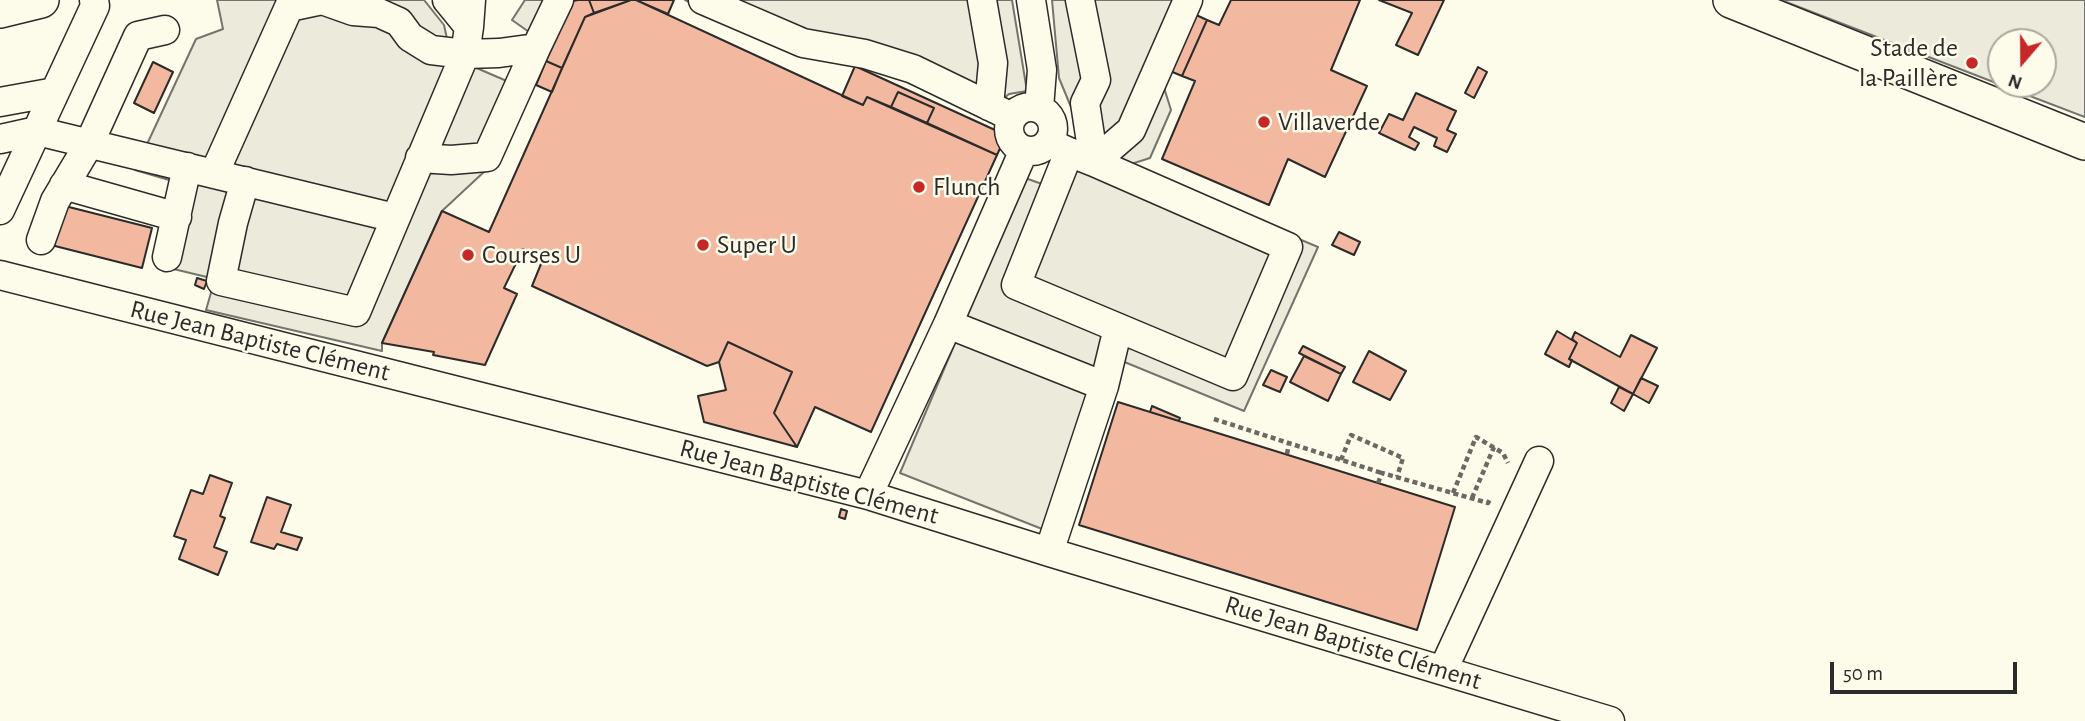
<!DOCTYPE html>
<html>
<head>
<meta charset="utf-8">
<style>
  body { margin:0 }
  #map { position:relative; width:2085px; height:721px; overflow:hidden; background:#fdfbea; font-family:"Alegreya Sans",sans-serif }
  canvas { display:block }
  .north { position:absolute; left:1987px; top:28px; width:70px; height:70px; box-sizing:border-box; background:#fdfbea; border:2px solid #a9a89e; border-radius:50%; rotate:200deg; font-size:19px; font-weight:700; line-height:28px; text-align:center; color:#2b2b2b }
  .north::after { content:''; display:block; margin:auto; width:24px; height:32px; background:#c62828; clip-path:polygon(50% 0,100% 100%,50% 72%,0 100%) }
  .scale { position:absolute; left:1830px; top:662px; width:187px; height:32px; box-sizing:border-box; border:4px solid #2b2b2b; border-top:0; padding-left:9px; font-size:21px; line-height:24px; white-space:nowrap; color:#2b2b2b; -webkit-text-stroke:5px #fdfbea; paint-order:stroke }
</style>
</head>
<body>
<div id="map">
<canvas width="2085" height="721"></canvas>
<div class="north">N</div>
<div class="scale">50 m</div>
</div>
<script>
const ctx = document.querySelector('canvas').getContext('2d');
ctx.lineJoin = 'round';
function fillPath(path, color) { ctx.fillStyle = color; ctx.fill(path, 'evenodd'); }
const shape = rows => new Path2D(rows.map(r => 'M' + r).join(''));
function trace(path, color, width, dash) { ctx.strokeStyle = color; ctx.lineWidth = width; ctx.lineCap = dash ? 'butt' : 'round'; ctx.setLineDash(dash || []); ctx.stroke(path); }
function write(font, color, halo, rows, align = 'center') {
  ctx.font = font + ' "Alegreya Sans",sans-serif'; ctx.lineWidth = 5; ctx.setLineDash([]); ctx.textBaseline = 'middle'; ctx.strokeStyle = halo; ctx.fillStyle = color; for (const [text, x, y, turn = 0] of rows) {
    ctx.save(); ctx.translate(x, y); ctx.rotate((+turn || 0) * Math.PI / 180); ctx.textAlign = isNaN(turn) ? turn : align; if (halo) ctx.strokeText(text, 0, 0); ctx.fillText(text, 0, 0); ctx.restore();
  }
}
const green = shape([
  [1781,0,2085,0,2085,117,2022,93,1781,0],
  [2001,42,2043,42,2043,84,2001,84,2001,42]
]);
const parking = shape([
  [217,0,424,0,444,25,451,57,530,91,500,157,442,211,382,343,382,351,206,310,215,279,157,265,176,182,135,170,196,39,223,29,217,0],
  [525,0,570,0,549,46,512,20,525,0],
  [685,0,1012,0,1027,91,1009,94,982,116,897,74,803,54,685,0],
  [1052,0,1201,0,1161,78,1171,110,1150,158,1125,166,1318,247,1244,411,1122,361,1065,538,900,473,1025,178,1045,185,1083,136,1059,78,1052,0]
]);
const building = shape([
  [578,0,589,0,594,13,585,17,562,68,546,61,573,1,578,0],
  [589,0,631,0,594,13,589,0],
  [631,0,636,0,863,105,867,97,997,155,871,432,815,407,797,447,774,413,792,372,728,342,719,362,707,366,532,286,543,259,523,249,504,288,517,294,485,365,433,355,434,352,382,343,442,211,489,232,585,17,631,0],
  [636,0,674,0,668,14,636,0],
  [1231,0,1360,0,1331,70,1367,86,1325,177,1288,159,1269,205,1162,159,1195,81,1182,76,1207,20,1219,25,1231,0],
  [1379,0,1444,0,1418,55,1396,45,1412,13,1379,0],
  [1194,14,1207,20,1182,76,1170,71,1194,14],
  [546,61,562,68,552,92,536,85,546,61],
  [153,62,173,72,154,113,134,103,153,62],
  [855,66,1006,135,997,155,927,123,934,108,898,92,891,107,867,97,863,105,842,96,855,66],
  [1478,67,1487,72,1474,98,1465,93,1478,67],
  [898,92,934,108,927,123,891,107,898,92],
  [1416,93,1456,111,1447,130,1456,134,1447,152,1434,146,1437,138,1414,127,1409,137,1419,143,1415,150,1379,133,1389,114,1403,120,1416,93],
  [61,205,152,228,142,268,51,245,61,205],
  [1339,232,1360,242,1354,255,1332,245,1339,232],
  [197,278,207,281,204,289,195,285,197,278],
  [1557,331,1577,343,1569,359,1572,360,1569,367,1545,354,1557,331],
  [1575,332,1620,357,1631,335,1657,348,1633,394,1569,359,1577,343,1572,339,1575,332],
  [728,342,792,372,774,413,797,447,704,422,698,396,726,390,719,362,728,342],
  [1303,346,1345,367,1341,374,1299,353,1303,346],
  [1369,351,1406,371,1390,400,1353,382,1369,351],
  [1304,356,1341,374,1328,401,1290,382,1304,356],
  [1271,370,1287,377,1280,392,1263,385,1271,370],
  [1641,378,1658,386,1649,403,1633,394,1641,378],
  [1619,387,1633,394,1624,411,1611,403,1619,387],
  [1118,402,1455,507,1417,630,1079,525,1118,402],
  [1152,406,1180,418,1179,421,1150,412,1152,406],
  [210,475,232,483,220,516,225,518,214,547,227,552,218,575,179,559,186,540,174,536,191,490,203,494,210,475],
  [267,497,291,505,281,532,302,538,297,550,277,544,274,549,251,542,267,497],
  [841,509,847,511,845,519,839,517,841,509]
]);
const path = shape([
  [1214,419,1382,473],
  [1287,454,1289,443],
  [1341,460,1351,435,1403,458,1397,477],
  [1378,483,1382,473,1488,503,1490,499],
  [1453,493,1476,437,1503,453,1508,463],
  [1472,498,1494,447]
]);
const minor = shape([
  [447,0,469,27,471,0],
  [703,0,803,43,865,54,913,69,1012,117],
  [982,0,993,63,989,106],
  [1031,0,1042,70,1039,108],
  [1080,0,1096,80,1085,103,1094,162,1131,130,1188,0],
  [469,27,465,54,499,53,536,48,559,0],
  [0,102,55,92],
  '1009 129a22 22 0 1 1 44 0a22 22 0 1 1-44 0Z',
  [0,139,37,131,395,218],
  [1049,143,1069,152,1094,162,1288,247,1233,376,1016,285,1069,152],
  [420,158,451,160,487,157,536,48],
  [214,174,289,7,322,0,353,11,379,13,399,22,410,37,431,50,465,54,356,312,221,281,233,223,245,181],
  [64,185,177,217],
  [0,210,95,6,94,0],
  [41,240,55,201,89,144,138,36,165,30],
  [167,257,187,167],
  [0,275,868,495,1049,552,1610,721],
  [948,324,1104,386,1049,552],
  [1104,386,1118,328],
  [868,495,948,324,1024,150],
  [1443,670,1539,461]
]);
const major = shape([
  [1731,0,2085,142],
  [0,10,41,0]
]);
const markers = [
  [1972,63,7,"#c62828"],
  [1264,122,7,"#c62828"],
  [919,187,7,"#c62828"],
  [703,245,7,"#c62828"],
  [468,255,7,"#c62828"]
];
const poiNames = [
  ["Stade de",1958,48,"right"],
  ["la Paillère",1958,78,"right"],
  ["Villaverde",1278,122],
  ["Flunch",933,187],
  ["Super U",717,245],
  ["Courses U",482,255]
];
const streetNames = [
  ["Rue Jean Baptiste Clément",260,341,14],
  ["Rue Jean Baptiste Clément",809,482,15],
  ["Rue Jean Baptiste Clément",1353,643,17]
];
fillPath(green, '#ecebdb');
trace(green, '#74746e', 2);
fillPath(parking, '#eceadb');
trace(parking, '#74746e', 2);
fillPath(building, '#f2b8a0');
trace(building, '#2b2b2b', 2);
trace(minor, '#2b2b2b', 31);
trace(major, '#2b2b2b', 38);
trace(path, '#6a6964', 4.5, [5, 3.5]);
trace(minor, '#fdfbea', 28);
trace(major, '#fdfbea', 35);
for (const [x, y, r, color] of markers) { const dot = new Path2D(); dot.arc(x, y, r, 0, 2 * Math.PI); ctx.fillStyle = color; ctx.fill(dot); trace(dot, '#fdfbea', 2.5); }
write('26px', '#2b2b2b', '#fdfbea', poiNames, 'left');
write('26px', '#2b2b2b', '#fdfbea', streetNames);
</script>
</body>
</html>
